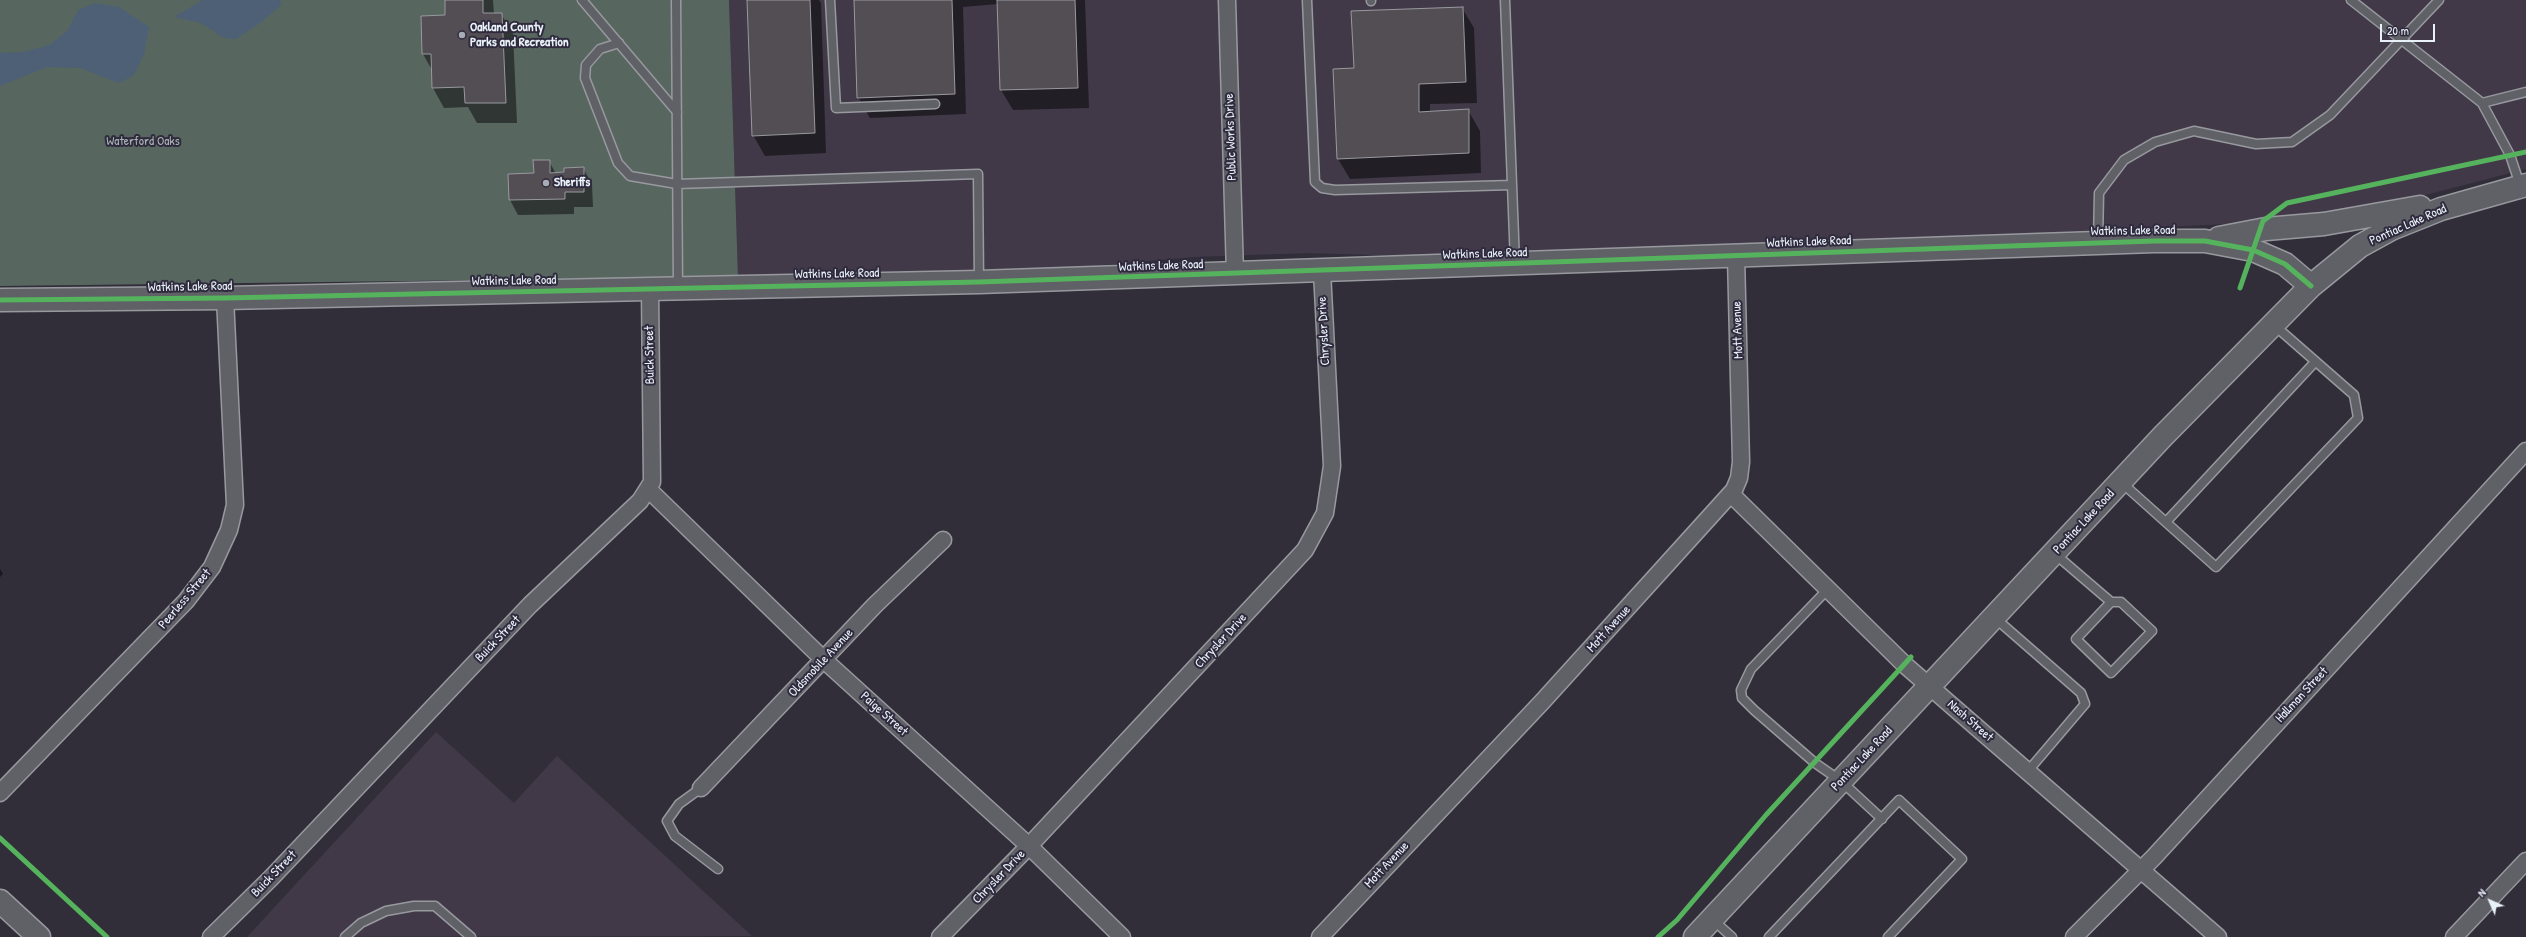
<!DOCTYPE html>
<html>
<head>
<meta charset="utf-8">
<style>
  body { margin:0 }
  #map { position:relative; width:2526px; height:937px; overflow:hidden; background:#312e39; font-family:"Patrick Hand",sans-serif }
  canvas { display:block }
  .north { position:absolute; left:2470px; top:881px; width:40px; height:40px; -webkit-text-stroke:3px #2f2a3d; paint-order:stroke; rotate:315deg; font-size:11px; font-weight:700; line-height:16px; text-align:center; color:#e8f1f8 }
  .north::after { content:''; display:block; margin:auto; width:14px; height:18px; background:#e8f1f8; clip-path:polygon(50% 0,100% 100%,50% 72%,0 100%) }
  .scale { position:absolute; left:2380px; top:24px; width:55px; height:18px; box-sizing:border-box; border:2px solid #e8f1f8; border-top:0; padding-left:5px; font-size:12px; line-height:14px; white-space:nowrap; color:#e8f1f8; -webkit-text-stroke:3px #2f2a3d; paint-order:stroke }
</style>
</head>
<body>
<div id="map">
<canvas width="2526" height="937"></canvas>
<div class="north">N</div>
<div class="scale">20 m</div>
</div>
<script>
const ctx = document.querySelector('canvas').getContext('2d');
ctx.lineJoin = 'round';
function fillPath(path, color) { ctx.fillStyle = color; ctx.fill(path, 'evenodd'); }
const shape = rows => new Path2D(rows.map(r => 'M' + r).join(''));
function trace(path, color, width, dash) { ctx.strokeStyle = color; ctx.lineWidth = width; ctx.lineCap = dash ? 'butt' : 'round'; ctx.setLineDash(dash || []); ctx.stroke(path); }
function write(font, color, halo, rows, align = 'center') {
  ctx.font = font + ' "Patrick Hand",sans-serif'; ctx.lineWidth = 4; ctx.setLineDash([]); ctx.textBaseline = 'middle'; ctx.strokeStyle = halo; ctx.fillStyle = color; for (const [text, x, y, turn = 0] of rows) {
    ctx.save(); ctx.translate(x, y); ctx.rotate((+turn || 0) * Math.PI / 180); ctx.textAlign = isNaN(turn) ? turn : align; if (halo) ctx.strokeText(text, 0, 0); ctx.fillText(text, 0, 0); ctx.restore();
  }
}
const built = shape([
  [729,0,2526,0,2526,169,2383,206,2289,221,1894,240,1407,256,1307,253,1193,257,1051,270,738,277],
  [436,732,514,803,557,756,752,936,247,937]
]);
const green = shape([
  [0,0,729,0,738,277,0,286]
]);
const water = shape([
  [203,0,280,0,281,5,260,23,236,39,224,38,201,23,174,17],
  [95,3,119,7,149,27,144,54,134,75,119,83,80,68,47,67,0,86,0,53,23,52,50,45,68,30,78,10]
]);
const shadow = shape([
  [446,0,493,0,494,14,501,14,513,34,517,123,477,123,468,107,444,108,433,88,432,70,423,54,446,16],
  [748,0,819,0,821,3,826,153,765,156,753,135],
  [855,0,1085,0,1089,108,1013,110,1001,90,998,4,963,7,966,114,870,118,858,97],
  [1462,8,1474,28,1477,103,1430,104,1430,112,1468,110,1480,131,1481,173,1350,179,1338,159,1355,69],
  [549,161,556,174,583,168,592,184,593,207,574,207,574,214,518,215,510,200,509,175,535,174],
  [0,569,3,574,0,577]
]);
const building = shape([
  [445,0,483,0,483,13,502,13,506,103,465,103,464,87,432,88,431,54,422,54,421,16,445,15,445,0],
  [747,0,810,0,815,133,752,136,747,0],
  [854,0,952,0,955,94,857,98,854,0],
  [997,0,1075,0,1078,88,1000,90,997,0],
  [1463,7,1466,82,1419,84,1419,112,1469,109,1469,153,1337,159,1333,69,1354,68,1351,11,1463,7],
  [533,160,550,160,550,173,564,172,564,168,584,167,584,192,565,192,565,199,509,200,508,174,534,173,533,160]
]);
const lane = shape([
  [582,0,677,112],
  [676,0,678,288],
  [830,0,836,108,935,104],
  [1307,0,1315,182,1322,188,1335,190,1512,185],
  [1371,0,1371,1],
  [1505,0,1515,263],
  [2351,0,2482,103,2510,155,2520,185],
  [619,43,600,49,586,65,585,78,618,163,630,176,677,184,978,174,979,282],
  [2482,103,2526,92],
  [2098,242,2099,193,2124,160,2155,142,2194,131,2256,144,2292,142,2330,115,2439,0],
  [2121,482,2216,567,2358,418,2354,395,2274,325],
  [2166,522,2315,362],
  [2055,554,2111,602,2121,602,2152,631,2111,673,2076,639,2111,602],
  [1828,589,1751,669,1741,690,1742,698,1754,710,1815,763,1841,781,1882,819],
  [1995,618,2081,693,2085,704,2028,771],
  [701,788,679,804,667,821,675,836,718,869],
  [1712,919,1732,937],
  [345,937,361,923,386,911,414,906,435,906,471,937],
  [1769,937,1899,800,1962,859,1888,937]
]);
const street = shape([
  [1227,0,1235,274],
  [648,489,824,660,1029,846,1122,937],
  [1731,494,1905,665,2218,937],
  [701,788,875,605,943,540],
  [0,793,186,601,212,567,229,530,235,505,225,298],
  [211,937,271,878,530,605,640,501,652,482,650,290],
  [940,937,1029,846,1305,550,1325,513,1332,466,1322,271],
  [1320,937,1542,702,1734,490,1739,478,1741,462,1736,256],
  [2074,937,2154,857,2526,451],
  [2454,937,2526,861]
]);
const secondary = shape([
  [2219,238,2266,229,2324,224,2420,207],
  [0,300,225,298,979,282,2154,241,2205,241,2253,250,2285,264,2311,286],
  [0,901,39,937],
  [1695,937,2163,436,2311,286,2360,246,2391,229,2441,209,2526,185]
]);
const cycleway = shape([
  [2240,288,2263,221,2287,203,2526,152],
  [0,300,225,298,979,282,2154,241,2205,241,2253,250,2285,264,2311,286],
  [0,838,107,937],
  [1658,937,1677,920,1766,815,1911,657]
]);
const markers = [
  [462,35,4,"#a8adb5"],
  [546,183,4,"#a8adb5"]
];
const poiNames = [
  ["Oakland County",470,28],
  ["Parks and Recreation",470,43],
  ["Sheriffs",554,183]
];
const streetNames = [
  ["Public Works Drive",1231,137,-92],
  ["Pontiac Lake Road",2408,225,-24],
  ["Watkins Lake Road",2133,231,-1],
  ["Watkins Lake Road",1809,242,-2],
  ["Watkins Lake Road",1485,254,-2],
  ["Watkins Lake Road",1161,266,-2],
  ["Watkins Lake Road",837,274,-1],
  ["Watkins Lake Road",514,281,-1],
  ["Watkins Lake Road",190,287,-1],
  ["Mott Avenue",1738,330,-92],
  ["Chrysler Drive",1324,331,-93],
  ["Buick Street",650,355,-91],
  ["Pontiac Lake Road",2084,522,-47],
  ["Peerless Street",185,599,-50],
  ["Mott Avenue",1609,629,-48],
  ["Buick Street",498,639,-46],
  ["Chrysler Drive",1221,641,-47],
  ["Oldsmobile Avenue",821,663,-47],
  ["Hallman Street",2302,695,-47],
  ["Paige Street",884,714,42],
  ["Nash Street",1970,721,41],
  ["Pontiac Lake Road",1862,759,-47],
  ["Mott Avenue",1387,865,-47],
  ["Buick Street",274,874,-46],
  ["Chrysler Drive",999,877,-46]
];
const parkNames = [
  ["Waterford Oaks",143,142]
];
fillPath(built, '#413948');
fillPath(green, '#586660');
fillPath(water, '#4d6076');
fillPath(shadow, '#0007');
fillPath(building, '#534e54');
trace(building, '#98999f', 1);
trace(lane, '#98999f', 11);
trace(street, '#98999f', 19);
trace(secondary, '#98999f', 25);
trace(lane, '#606067', 8);
trace(street, '#606067', 16);
trace(secondary, '#606067', 22);
trace(cycleway, '#56b35d', 5);
for (const [x, y, r, color] of markers) { const dot = new Path2D(); dot.arc(x, y, r, 0, 2 * Math.PI); ctx.fillStyle = color; ctx.fill(dot); trace(dot, '#2f2a3d', 1.5); }
write('bold 13px', '#e8f1f8', '#2f2a3d', poiNames, 'left');
write('13px', '#e8f1f8', '#2f2a3d', streetNames);
write('13px', '#aab6b6', '#2f2a3d', parkNames);
</script>
</body>
</html>
